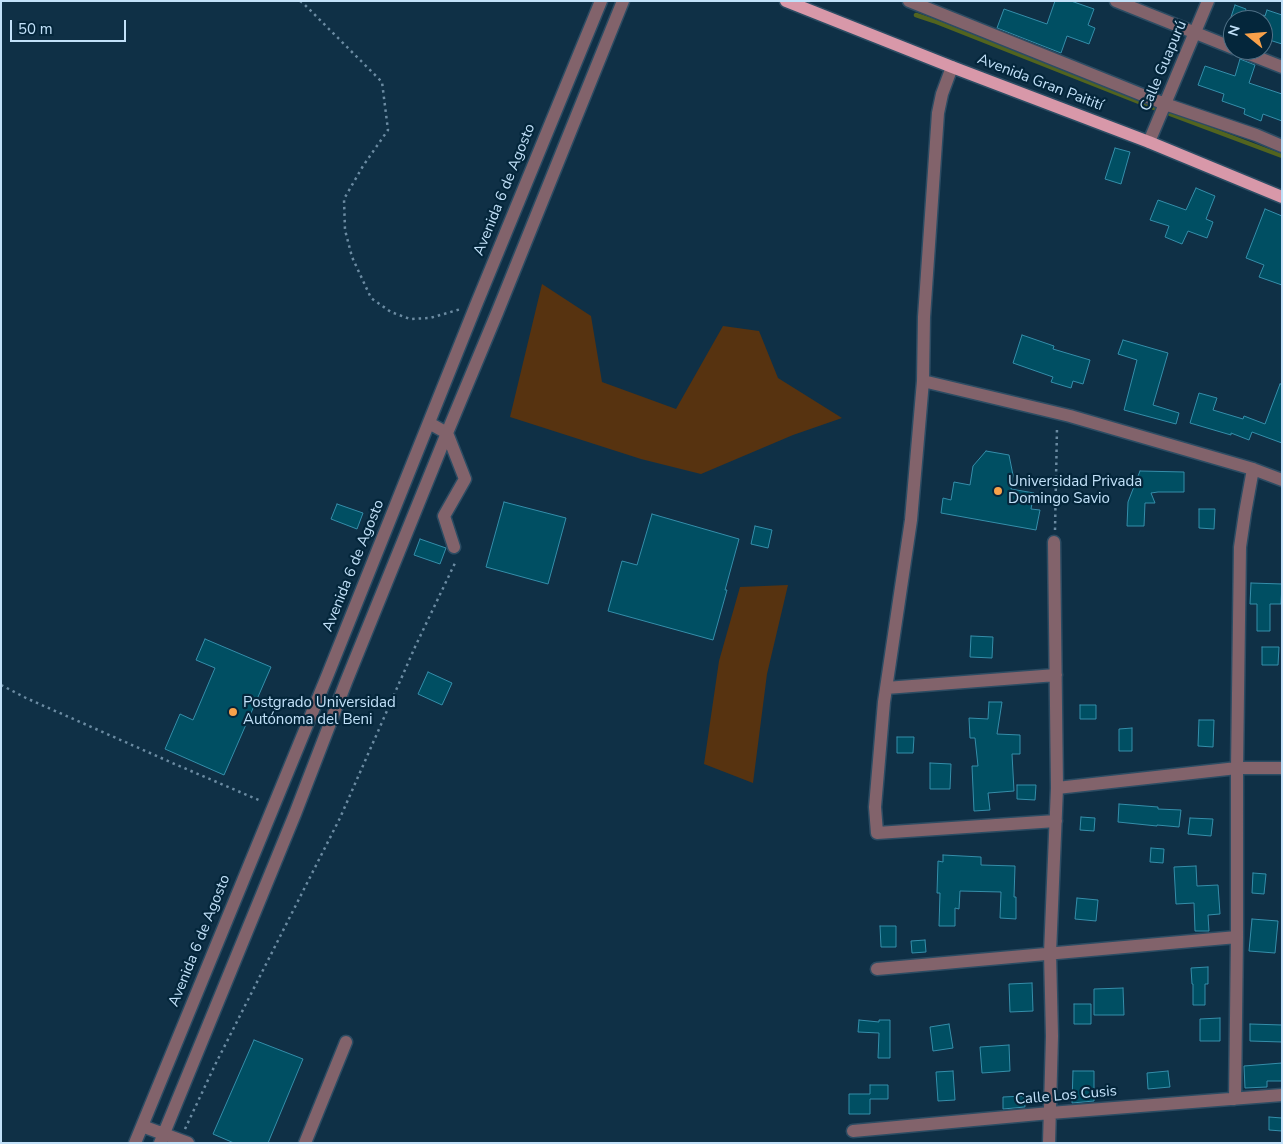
<!DOCTYPE html>
<html>
<head>
<meta charset="utf-8">
<style>
  body { margin:0 }
  #map { position:relative; width:1283px; height:1144px; overflow:hidden; background:#0f3046; font-family:"Nunito Sans",sans-serif }
  canvas { display:block }
  .frame { position:absolute; inset:0; border:2px solid #c2e1f9; pointer-events:none }
  .north { position:absolute; left:1223px; top:10px; width:50px; height:50px; box-sizing:border-box; background:#04263b; border:1px solid #507187; border-radius:50%; rotate:287deg; font-size:14px; font-weight:700; line-height:20px; text-align:center; color:#c2e1f9 }
  .north::after { content:''; display:block; margin:auto; width:18px; height:22px; background:#f8a14a; clip-path:polygon(50% 0,100% 100%,50% 72%,0 100%) }
  .scale { position:absolute; left:10px; top:20px; width:116px; height:22px; box-sizing:border-box; border:2px solid #c2e1f9; border-top:0; padding-left:6px; font-size:15px; line-height:18px; white-space:nowrap; color:#c2e1f9; -webkit-text-stroke:4px #04263b; paint-order:stroke }
</style>
</head>
<body>
<div id="map">
<canvas width="1283" height="1144"></canvas>
<div class="frame"></div>
<div class="north">N</div>
<div class="scale">50 m</div>
</div>
<script>
const ctx = document.querySelector('canvas').getContext('2d');
ctx.lineJoin = 'round';
function fillPath(path, color) { ctx.fillStyle = color; ctx.fill(path, 'evenodd'); }
const shape = rows => new Path2D(rows.map(r => 'M' + r).join(''));
function trace(path, color, width, dash) { ctx.strokeStyle = color; ctx.lineWidth = width; ctx.lineCap = dash ? 'butt' : 'round'; ctx.setLineDash(dash || []); ctx.stroke(path); }
function write(font, color, halo, rows, align = 'center') {
  ctx.font = font + ' "Nunito Sans",sans-serif'; ctx.lineWidth = 4.5; ctx.setLineDash([]); ctx.textBaseline = 'middle'; ctx.strokeStyle = halo; ctx.fillStyle = color; for (const [text, x, y, turn = 0] of rows) {
    ctx.save(); ctx.translate(x, y); ctx.rotate((+turn || 0) * Math.PI / 180); ctx.textAlign = isNaN(turn) ? turn : align; if (halo) ctx.strokeText(text, 0, 0); ctx.fillText(text, 0, 0); ctx.restore();
  }
}
const green = shape([
  [542,284,591,316,602,382,676,409,723,326,759,331,778,378,842,418,793,435,701,474,641,459,510,417],
  [788,585,767,674,753,783,704,764,719,661,740,587]
]);
const stream = shape([
  [916,15,934,21,1154,108],
  [1170,114,1282,156]
]);
const building = shape([
  [1055,1,1071,1,1094,9,1088,25,1095,28,1089,44,1067,36,1061,53,997,28,1004,9,1047,24,1055,1],
  [1235,5,1246,9,1242,20,1230,20,1235,5],
  [1267,10,1282,15,1282,44,1263,38,1263,15,1265,16,1267,10],
  [1240,59,1255,65,1249,83,1282,94,1282,121,1263,114,1261,121,1244,114,1245,109,1222,101,1224,94,1198,85,1205,66,1235,76,1240,59],
  [1115,148,1130,152,1121,184,1105,179,1115,148],
  [1196,188,1215,196,1206,219,1213,222,1207,238,1188,231,1182,244,1165,237,1169,226,1150,220,1158,200,1186,210,1196,188],
  [1265,209,1282,216,1282,285,1259,277,1264,265,1246,258,1265,209],
  [1022,335,1054,346,1053,349,1090,360,1083,384,1073,381,1071,388,1051,382,1053,377,1013,363,1022,335],
  [1123,340,1168,353,1153,405,1179,413,1176,424,1124,410,1137,360,1118,354,1123,340],
  [1280,384,1282,384,1282,443,1252,432,1249,440,1231,433,1231,435,1190,423,1199,393,1217,398,1213,410,1243,419,1244,416,1265,424,1280,384],
  [986,451,1009,455,1013,475,1011,489,1034,493,1031,509,1040,510,1036,530,941,513,943,498,951,500,954,482,970,485,973,466,986,451],
  [1140,471,1184,472,1184,492,1158,492,1151,493,1155,503,1145,503,1144,526,1127,526,1128,502,1140,471],
  [504,502,566,518,548,584,486,567,504,502],
  [337,504,363,513,357,529,331,519,337,504],
  [1199,509,1215,509,1214,529,1199,528,1199,509],
  [652,514,739,539,725,590,727,590,713,640,608,611,622,561,637,565,652,514],
  [755,526,772,530,768,548,751,544,755,526],
  [420,539,446,548,440,564,414,555,420,539],
  [1251,583,1282,584,1281,604,1270,604,1270,631,1257,631,1257,604,1250,604,1251,583],
  [971,636,993,637,992,658,970,657,971,636],
  [205,639,271,667,224,775,165,749,180,714,193,720,215,668,196,660,205,639],
  [1262,647,1279,647,1278,665,1262,665,1262,647],
  [428,672,452,683,442,705,418,694,428,672],
  [989,702,1002,702,997,734,1020,735,1020,754,1012,754,1014,791,988,793,990,810,974,811,972,766,978,766,975,738,970,738,969,718,988,719,989,702],
  [1080,705,1096,705,1096,719,1080,719,1080,705],
  [1199,720,1214,720,1213,747,1198,746,1199,720],
  [1132,728,1132,751,1119,751,1119,729,1132,728],
  [897,737,914,737,913,753,897,753,897,737],
  [930,763,951,764,950,789,930,789,930,763],
  [1017,785,1036,785,1035,800,1017,799,1017,785],
  [1119,804,1158,807,1158,809,1181,810,1179,827,1157,825,1157,826,1118,822,1119,804],
  [1081,817,1095,818,1094,831,1080,830,1081,817],
  [1190,818,1213,819,1211,836,1188,834,1190,818],
  [1151,848,1164,849,1163,863,1150,862,1151,848],
  [943,855,981,857,981,865,1015,866,1014,897,1016,897,1016,919,1000,918,1001,892,960,891,959,909,955,908,955,926,939,926,940,893,937,893,938,861,943,862,943,855],
  [1196,866,1197,886,1218,885,1220,914,1208,915,1209,931,1195,931,1194,903,1176,904,1174,867,1196,866],
  [1253,873,1266,874,1264,894,1252,893,1253,873],
  [1077,898,1098,900,1096,921,1075,919,1077,898],
  [1252,919,1278,921,1275,953,1249,951,1252,919],
  [880,926,896,926,896,947,881,947,880,926],
  [925,940,926,952,912,953,911,941,925,940],
  [1208,967,1208,984,1205,984,1205,1005,1193,1005,1193,984,1192,984,1191,968,1208,967],
  [1032,983,1033,1011,1010,1012,1009,984,1032,983],
  [1123,988,1124,1015,1094,1015,1094,989,1123,988],
  [1074,1004,1091,1004,1091,1024,1074,1024,1074,1004],
  [1220,1018,1220,1041,1200,1041,1200,1019,1220,1018],
  [859,1020,879,1022,879,1020,890,1020,890,1058,878,1058,879,1033,858,1032,859,1020],
  [949,1024,953,1048,933,1051,930,1027,949,1024],
  [1250,1024,1282,1025,1282,1042,1250,1041,1250,1024],
  [254,1040,303,1059,268,1143,234,1143,213,1134,254,1040],
  [1009,1045,1010,1071,982,1073,980,1047,1009,1045],
  [1282,1063,1282,1081,1267,1081,1267,1087,1245,1088,1244,1066,1282,1063],
  [953,1071,955,1100,938,1101,936,1072,953,1071],
  [1073,1071,1094,1071,1094,1101,1072,1103,1073,1071],
  [1168,1071,1170,1087,1148,1089,1147,1073,1168,1071],
  [870,1085,888,1085,888,1099,870,1099,870,1114,849,1114,849,1094,870,1094,870,1085],
  [1024,1096,1025,1107,1003,1109,1003,1097,1024,1096],
  [1269,1117,1282,1118,1282,1131,1269,1130,1269,1117]
]);
const path = shape([
  [300,1,303,3,382,82,388,130,363,166,344,199,345,230,352,257,371,298,391,312,410,319,430,318,461,309],
  [1055,530,1057,428],
  [1,685,26,698,177,765,261,801],
  [185,1129,215,1065,340,818,415,647,455,563,455,561]
]);
const minor = shape([
  [909,1,1165,104,1256,135,1282,146],
  [1116,1,1233,48],
  [1239,50,1282,67],
  [952,67,942,94,938,113,924,317,923,381,1070,416,1253,469,1282,480],
  [1149,142,1208,1],
  [923,381,911,520,884,702,875,807,877,833,1056,821],
  [429,423,447,433,465,479,444,516,454,547],
  [886,688,1056,675],
  [1057,788,1237,768,1282,768],
  [877,969,1237,937],
  [1235,1099,1237,937,1237,768,1240,547,1245,513,1253,469],
  [142,1126,188,1143],
  [853,1131,1050,1113,1282,1095],
  [135,1143,328,674,476,305,601,1],
  [160,1143,295,814,346,682,447,433,497,313,623,1],
  [305,1143,346,1042],
  [1049,1143,1052,1036,1050,953,1057,788,1054,542]
]);
const major = shape([
  [786,1,952,67,1149,142,1282,197]
]);
const markers = [
  [998,491,5,"#f8a14a"],
  [233,712,5,"#f8a14a"]
];
const streetNames = [
  ["Calle Guapurú",1164,66,-67],
  ["Avenida Gran Paitití",1040,83,21],
  ["Avenida 6 de Agosto",505,190,-68],
  ["Avenida 6 de Agosto",354,566,-68],
  ["Avenida 6 de Agosto",200,941,-68],
  ["Calle Los Cusis",1066,1096,-5]
];
const poiNames = [
  ["Universidad Privada",1008,482],
  ["Domingo Savio",1008,499],
  ["Postgrado Universidad",243,703],
  ["Autónoma del Beni",243,720]
];
fillPath(green, '#573310');
trace(stream, '#52641f', 4.5);
fillPath(building, '#004f63');
trace(building, '#358eaa', 1);
trace(minor, '#2c4c63', 15);
trace(major, '#2c4c63', 15);
trace(path, '#6b8ba2', 2.5, [2.5, 4]);
trace(minor, '#82636b', 12);
trace(major, '#d898a9', 12);
for (const [x, y, r, color] of markers) { const dot = new Path2D(); dot.arc(x, y, r, 0, 2 * Math.PI); ctx.fillStyle = color; ctx.fill(dot); trace(dot, '#04263b', 2); }
write('15px', '#c2e1f9', '#04263b', streetNames);
write('15px', '#c2e1f9', '#04263b', poiNames, 'left');
</script>
</body>
</html>
